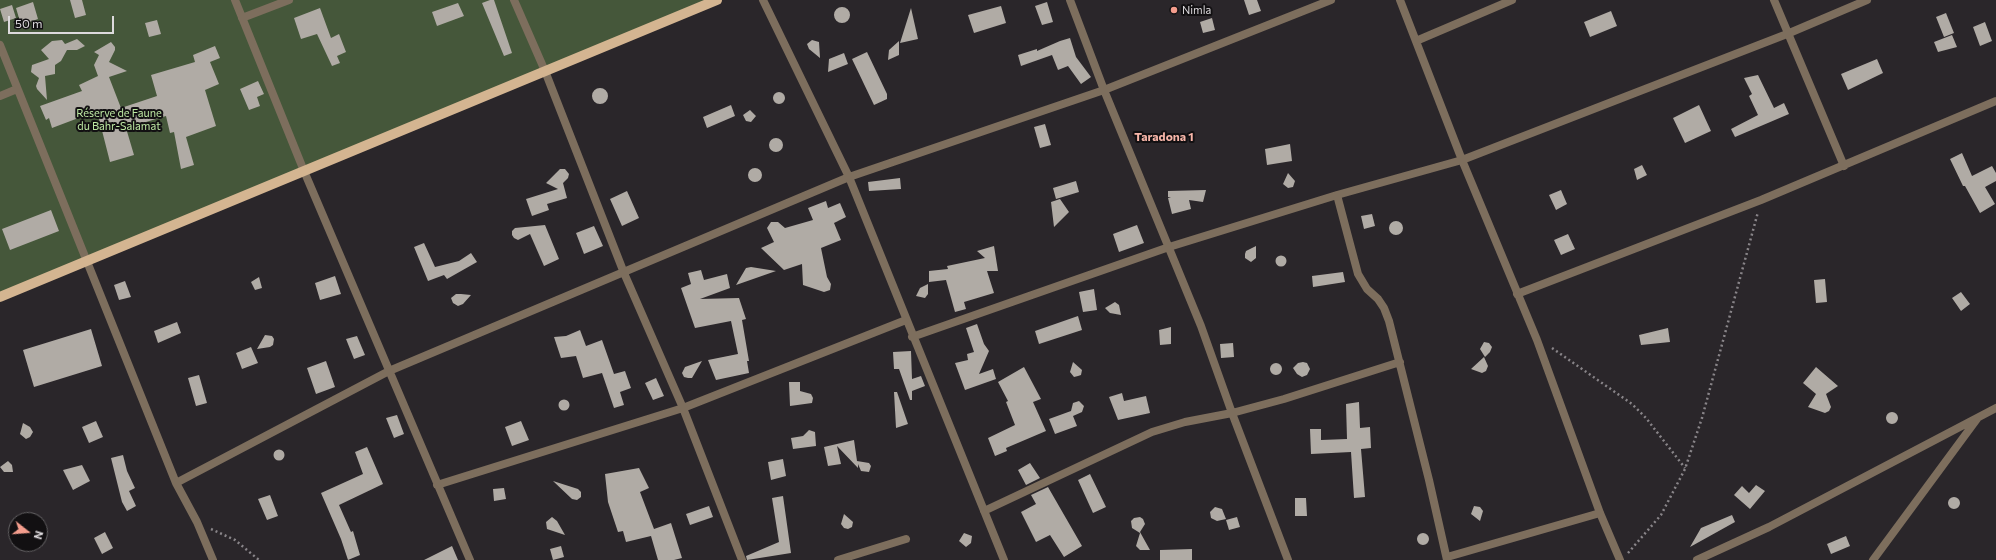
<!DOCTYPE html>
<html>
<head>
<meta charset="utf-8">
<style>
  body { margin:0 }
  #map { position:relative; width:1996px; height:560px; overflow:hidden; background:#2a262a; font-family:Commissioner,sans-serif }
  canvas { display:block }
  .north { position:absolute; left:8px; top:512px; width:40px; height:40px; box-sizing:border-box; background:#121012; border:1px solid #636163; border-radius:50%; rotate:107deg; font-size:11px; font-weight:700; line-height:16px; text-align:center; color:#dddadd }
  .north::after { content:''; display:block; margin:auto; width:14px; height:18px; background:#f49d8d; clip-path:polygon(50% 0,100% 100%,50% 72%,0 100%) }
  .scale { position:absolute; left:8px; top:16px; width:106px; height:18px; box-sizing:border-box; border:2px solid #dddadd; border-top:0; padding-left:5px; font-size:12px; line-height:14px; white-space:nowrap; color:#dddadd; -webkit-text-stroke:3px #121012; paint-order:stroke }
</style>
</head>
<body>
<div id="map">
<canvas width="1996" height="560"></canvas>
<div class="north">N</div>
<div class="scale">50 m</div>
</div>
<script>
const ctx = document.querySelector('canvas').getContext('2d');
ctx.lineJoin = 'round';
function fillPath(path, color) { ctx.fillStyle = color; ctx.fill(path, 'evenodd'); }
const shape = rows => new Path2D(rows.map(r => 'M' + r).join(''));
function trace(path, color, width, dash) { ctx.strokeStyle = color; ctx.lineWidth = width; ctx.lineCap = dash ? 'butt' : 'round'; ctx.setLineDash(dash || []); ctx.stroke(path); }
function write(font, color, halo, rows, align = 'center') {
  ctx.font = font + ' Commissioner,sans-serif'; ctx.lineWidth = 4; ctx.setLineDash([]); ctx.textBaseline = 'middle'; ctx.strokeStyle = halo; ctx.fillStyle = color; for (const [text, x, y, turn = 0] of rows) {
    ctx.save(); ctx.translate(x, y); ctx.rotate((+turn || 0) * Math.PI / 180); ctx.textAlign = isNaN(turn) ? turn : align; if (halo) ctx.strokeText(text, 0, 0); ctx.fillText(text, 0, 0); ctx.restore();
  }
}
const green = shape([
  [0,0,717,0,0,297]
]);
const building = shape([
  [70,0,82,0,86,15,75,18],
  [490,0,494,0,512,53,504,56,482,3],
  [1244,0,1257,0,1261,11,1249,15],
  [33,2,38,19,21,25,16,8],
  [1047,2,1053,22,1042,25,1035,6],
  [458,3,464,16,437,26,432,12],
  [12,5,16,18,4,22,0,9],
  [1001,6,1006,23,974,33,968,15],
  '834 15a8 8 0 1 1 16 0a8 8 0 1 1-16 0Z',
  [320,8,331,38,339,34,346,52,337,56,340,63,332,66,317,34,301,39,294,18],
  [911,8,918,39,900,43],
  [1611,11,1617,26,1590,37,1584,22],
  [1946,13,1954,33,1944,37,1936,17],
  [1212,18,1215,30,1203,33,1200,22],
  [157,20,161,34,149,37,145,23],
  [1985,22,1992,41,1980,46,1973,27],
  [1952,35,1957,47,1938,52,1934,42],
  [1070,38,1076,57,1091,77,1081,84,1068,66,1058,70,1052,55,1021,66,1018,55,1037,49,1037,51,1060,41],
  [77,39,85,46,77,50,67,50,61,61,55,65,55,74,45,76,47,100,37,89,36,86,39,78,31,72,32,65,49,59,41,50,52,41,62,40,65,44],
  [812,40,819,42,820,58,809,49,807,44],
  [899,41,899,55,888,60,889,50],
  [111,42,115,47,115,50,109,62,127,71,109,77,121,108,157,96,151,75,195,62,193,55,215,46,220,58,210,62,219,84,205,90,216,126,186,137,194,165,181,169,174,132,170,133,166,116,126,128,134,155,110,162,97,111,52,128,49,118,46,120,40,106,82,91,79,85,98,76,94,65,99,55,94,52],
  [867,52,887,94,887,99,874,105,852,59],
  [844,53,848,64,828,72,829,59],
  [1877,59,1883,73,1848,90,1841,74],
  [1758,75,1774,108,1784,103,1789,114,1735,137,1731,129,1758,115,1749,96,1752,94,1744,78],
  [258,81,264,94,257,97,260,106,249,110,240,89],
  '592 96a8 8 0 1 1 16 0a8 8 0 1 1-16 0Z',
  '773 98a6 6 0 1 1 12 0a6 6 0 1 1-12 0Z',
  [731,105,735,116,707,128,703,117],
  [1699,105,1711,131,1685,143,1673,118],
  [750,110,756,116,751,122,746,121,743,115],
  [1045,124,1051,145,1040,148,1034,127],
  '769 145a7 7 0 1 1 14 0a7 7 0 1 1-14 0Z',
  [1290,144,1292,161,1267,165,1265,149],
  [1962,153,1972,176,1992,166,1996,173,1996,181,1985,187,1995,204,1980,213,1965,186,1963,186,1950,159],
  [1642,165,1647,175,1637,180,1634,169],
  '748 175a7 7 0 1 1 14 0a7 7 0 1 1-14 0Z',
  [560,169,565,169,569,174,568,178,563,183,567,198,547,204,549,210,532,216,526,199,558,189,546,183],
  [1288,173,1295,181,1293,187,1288,188,1283,184],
  [900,178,901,189,869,191,868,182],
  [1076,181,1079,192,1056,199,1053,188],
  [1206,190,1203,202,1189,200,1191,209,1172,214,1168,198,1171,197,1168,197,1168,191],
  [1561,190,1567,204,1556,210,1549,195],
  [627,191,639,218,622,226,610,199],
  [1060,199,1069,212,1054,227,1051,202],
  [826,201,828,208,840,203,846,217,834,223,841,240,821,248,827,277,831,284,830,290,824,292,803,285,802,264,784,270,761,248,774,242,767,228,771,222,778,222,785,228,813,220,808,208],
  [51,210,59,231,10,250,2,229],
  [1372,214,1375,226,1364,229,1361,216],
  '1389 228a7 7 0 1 1 14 0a7 7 0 1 1-14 0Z',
  [545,225,559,259,544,266,530,234,518,240,514,238,512,235,512,231,515,228],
  [1137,225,1144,243,1119,252,1113,234],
  [594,226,603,246,584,254,576,233],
  [1568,234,1575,249,1561,255,1554,240],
  [424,243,435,267,459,261,471,253,477,262,447,279,444,275,428,281,414,247],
  [994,246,998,271,987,271,994,293,964,302,966,309,955,312,946,280,929,282,929,271,948,269,947,266,985,258,977,251],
  [1256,246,1256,258,1251,262,1245,258,1245,254,1246,251],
  '1275.5 261a5.5 5.5 0 1 1 11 0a5.5 5.5 0 1 1-11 0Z',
  [751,267,776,271,736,285,746,268],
  [701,270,704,280,727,274,730,288,700,299,739,298,746,319,742,320,749,361,747,361,749,373,716,380,708,360,738,354,731,321,695,328,681,288,691,284,688,273],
  [1343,272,1345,282,1313,287,1312,276],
  [335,276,341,294,320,300,315,283],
  [259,277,262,288,255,290,251,282],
  [1825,279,1827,302,1816,303,1814,280],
  [125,281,131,297,119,300,114,285],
  [928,284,928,294,925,298,916,296,920,288],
  [1094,289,1097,310,1083,312,1079,292],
  [1961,292,1970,304,1961,311,1952,298],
  [456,294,461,294,471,295,463,304,458,306,453,303,451,298],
  [1115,302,1119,305,1121,315,1110,313,1105,308],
  [1078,316,1082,330,1039,344,1035,331],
  [177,322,181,333,158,343,154,331],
  [977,324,984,344,989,351,979,374,993,369,996,379,965,390,955,363,968,360,967,354,974,352,966,328],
  [1171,327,1171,344,1160,345,1159,330],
  [1668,328,1670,342,1641,345,1639,335],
  [91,329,102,366,34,387,23,350],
  [580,330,586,346,602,340,614,374,625,371,631,388,620,392,624,405,614,408,602,373,583,378,576,356,561,358,554,337,566,336],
  [265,335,272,336,274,339,273,345,270,347,257,349],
  [357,336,365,355,354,359,346,339],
  [1484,342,1489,343,1492,347,1490,352,1485,357,1480,349],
  [1233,343,1234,357,1221,358,1220,344],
  [251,347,258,363,242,369,236,353],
  [911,351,912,379,921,376,925,386,912,391,912,400,910,400,899,369,894,369,893,352],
  [1484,357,1488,366,1486,371,1482,373,1471,369],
  [326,361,335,387,316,394,307,368],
  [702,361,692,378,688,378,684,377,682,373,685,367],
  [1073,362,1082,370,1081,375,1078,376,1074,377,1070,372],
  [1303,362,1307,363,1310,369,1307,375,1302,377,1297,374,1293,368,1298,363],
  '1270 369a6 6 0 1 1 12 0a6 6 0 1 1-12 0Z',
  [1024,367,1041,399,1033,402,1046,431,1006,448,1007,451,995,456,988,438,1015,425,1006,402,1008,401,998,382],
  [1816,367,1838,386,1826,394,1831,407,1829,411,1825,413,1808,407,1816,394,1803,383],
  [199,375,207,403,196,406,188,378],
  [656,378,664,396,653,400,645,383],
  [789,382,800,382,800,391,811,394,813,398,812,403,790,406],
  [894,392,897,392,908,424,896,428],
  [1122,393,1124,401,1146,396,1150,413,1118,420,1109,397],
  '558.5 405a5.5 5.5 0 1 1 11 0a5.5 5.5 0 1 1-11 0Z',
  [1079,401,1084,406,1082,412,1073,416,1077,426,1055,434,1049,419,1071,411,1073,403],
  [1359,402,1360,428,1370,427,1371,448,1361,449,1365,497,1354,498,1351,452,1311,454,1310,429,1321,429,1321,440,1347,439,1346,404],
  '1886 418a6 6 0 1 1 12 0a6 6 0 1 1-12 0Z',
  [397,415,404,434,394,438,386,418],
  [96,421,103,437,89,443,82,427],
  [521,421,529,440,512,446,505,427],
  [23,423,30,427,33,432,30,437,26,439,20,434],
  [809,430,815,432,816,446,793,449,791,438,803,436],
  [854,440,857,461,869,463,871,466,869,472,861,471,858,464,858,468,837,446,841,464,828,466,824,447],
  [367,447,383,484,339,505,351,532,353,531,360,555,348,560,341,539,321,493,363,474,355,452],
  '273.5 455a5.5 5.5 0 1 1 11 0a5.5 5.5 0 1 1-11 0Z',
  [123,455,127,471,135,488,129,491,136,506,127,511,122,502,111,458],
  [783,459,786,476,771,480,768,462],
  [8,461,12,465,13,472,4,472,0,467],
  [1030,463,1040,478,1026,485,1018,470],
  [82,465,90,481,73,490,63,470],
  [639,468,649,488,640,492,654,529,671,523,682,558,674,560,658,560,651,536,626,542,623,531,618,532,608,502,605,474],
  [1090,474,1106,507,1093,513,1078,480],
  [553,481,578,489,581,492,581,497,577,500,572,499],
  [1756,485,1765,491,1750,509,1734,495,1742,486,1749,493],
  [1048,487,1082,546,1064,557,1050,535,1036,542,1021,512,1036,504,1031,495],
  [504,488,506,499,494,501,493,489],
  [270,495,278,516,267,520,258,499],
  [783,496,791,553,747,560,746,556,779,542,772,498],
  '1948 503a6 6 0 1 1 12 0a6 6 0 1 1-12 0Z',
  [1295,498,1306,498,1307,516,1295,516],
  [709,506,713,517,690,525,686,514],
  [1474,506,1480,507,1483,511,1480,521,1471,514],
  [1215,507,1222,509,1226,519,1217,521,1211,518,1210,512],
  [844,514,853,522,852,527,848,529,844,528,841,524],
  [1732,515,1735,522,1690,547,1701,528],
  [552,517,557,521,565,535,547,529,546,522],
  [1140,517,1143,519,1145,524,1140,532,1150,550,1140,550,1136,546,1140,533,1132,528,1131,521,1134,518],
  [1237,517,1240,527,1229,530,1226,520],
  [105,532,113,548,102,554,94,538],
  '1417 539a6 6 0 1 1 12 0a6 6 0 1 1-12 0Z',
  [964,533,972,536,971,543,966,547,959,541],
  [1846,536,1850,546,1831,554,1827,544],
  [452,546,458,560,424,560],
  [561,546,564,557,553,560,550,549],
  [1192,549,1192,560,1160,560,1160,550]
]);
const path = shape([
  [1552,348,1632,404,1646,418,1685,468],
  [211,529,235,540,259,560],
  [1628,553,1661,515,1685,469,1702,418,1758,212]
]);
const street = shape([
  [235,0,304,171,470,560],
  [514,0,545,71,624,273,683,408,742,560],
  [763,0,849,177,1004,560],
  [1070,0,1104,90,1201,326,1232,413,1288,560],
  [1400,0,1462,160,1537,340,1600,513,1620,560],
  [1774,0,1844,166],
  [242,18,289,0],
  [1416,41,1512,0],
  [0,45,176,483,197,522,213,560],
  [0,96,17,89],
  [1337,195,1358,274,1367,289,1378,299,1384,308,1389,321,1429,480,1447,560],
  [1517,294,1761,200,1996,101],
  [912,337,1169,247,1337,195,1462,160,1787,34,1867,0],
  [176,483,389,371,849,177,1104,90,1331,0],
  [437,485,683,408,906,320],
  [984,511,1152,432,1185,422,1232,413,1284,399,1400,362],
  [1447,557,1600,513],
  [838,560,906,539],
  [1697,560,1769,527,1996,408],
  [1873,560,1977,419]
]);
const primary = shape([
  [0,297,717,0]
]);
const markers = [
  [1174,10,4,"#f49d8d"]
];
const poiNames = [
  ["Nimla",1182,10]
];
const parkNames = [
  ["Réserve de Faune",119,113],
  ["du Bahr-Salamat",119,126]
];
const neighbourhoodNames = [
  ["Taradona 1",1164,137]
];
fillPath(green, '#45573a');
fillPath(building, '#b0aba5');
trace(path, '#898589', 2.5, [2, 3]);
trace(street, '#7d6e5d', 8);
trace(primary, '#d4b591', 10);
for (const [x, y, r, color] of markers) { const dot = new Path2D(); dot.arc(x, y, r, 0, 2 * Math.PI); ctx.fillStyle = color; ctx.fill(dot); trace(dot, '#121012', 1.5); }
write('11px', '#dddadd', '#121012', poiNames, 'left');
write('11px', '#bde8a3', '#121012', parkNames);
write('bold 12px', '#f8b6a9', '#121012', neighbourhoodNames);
</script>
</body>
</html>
